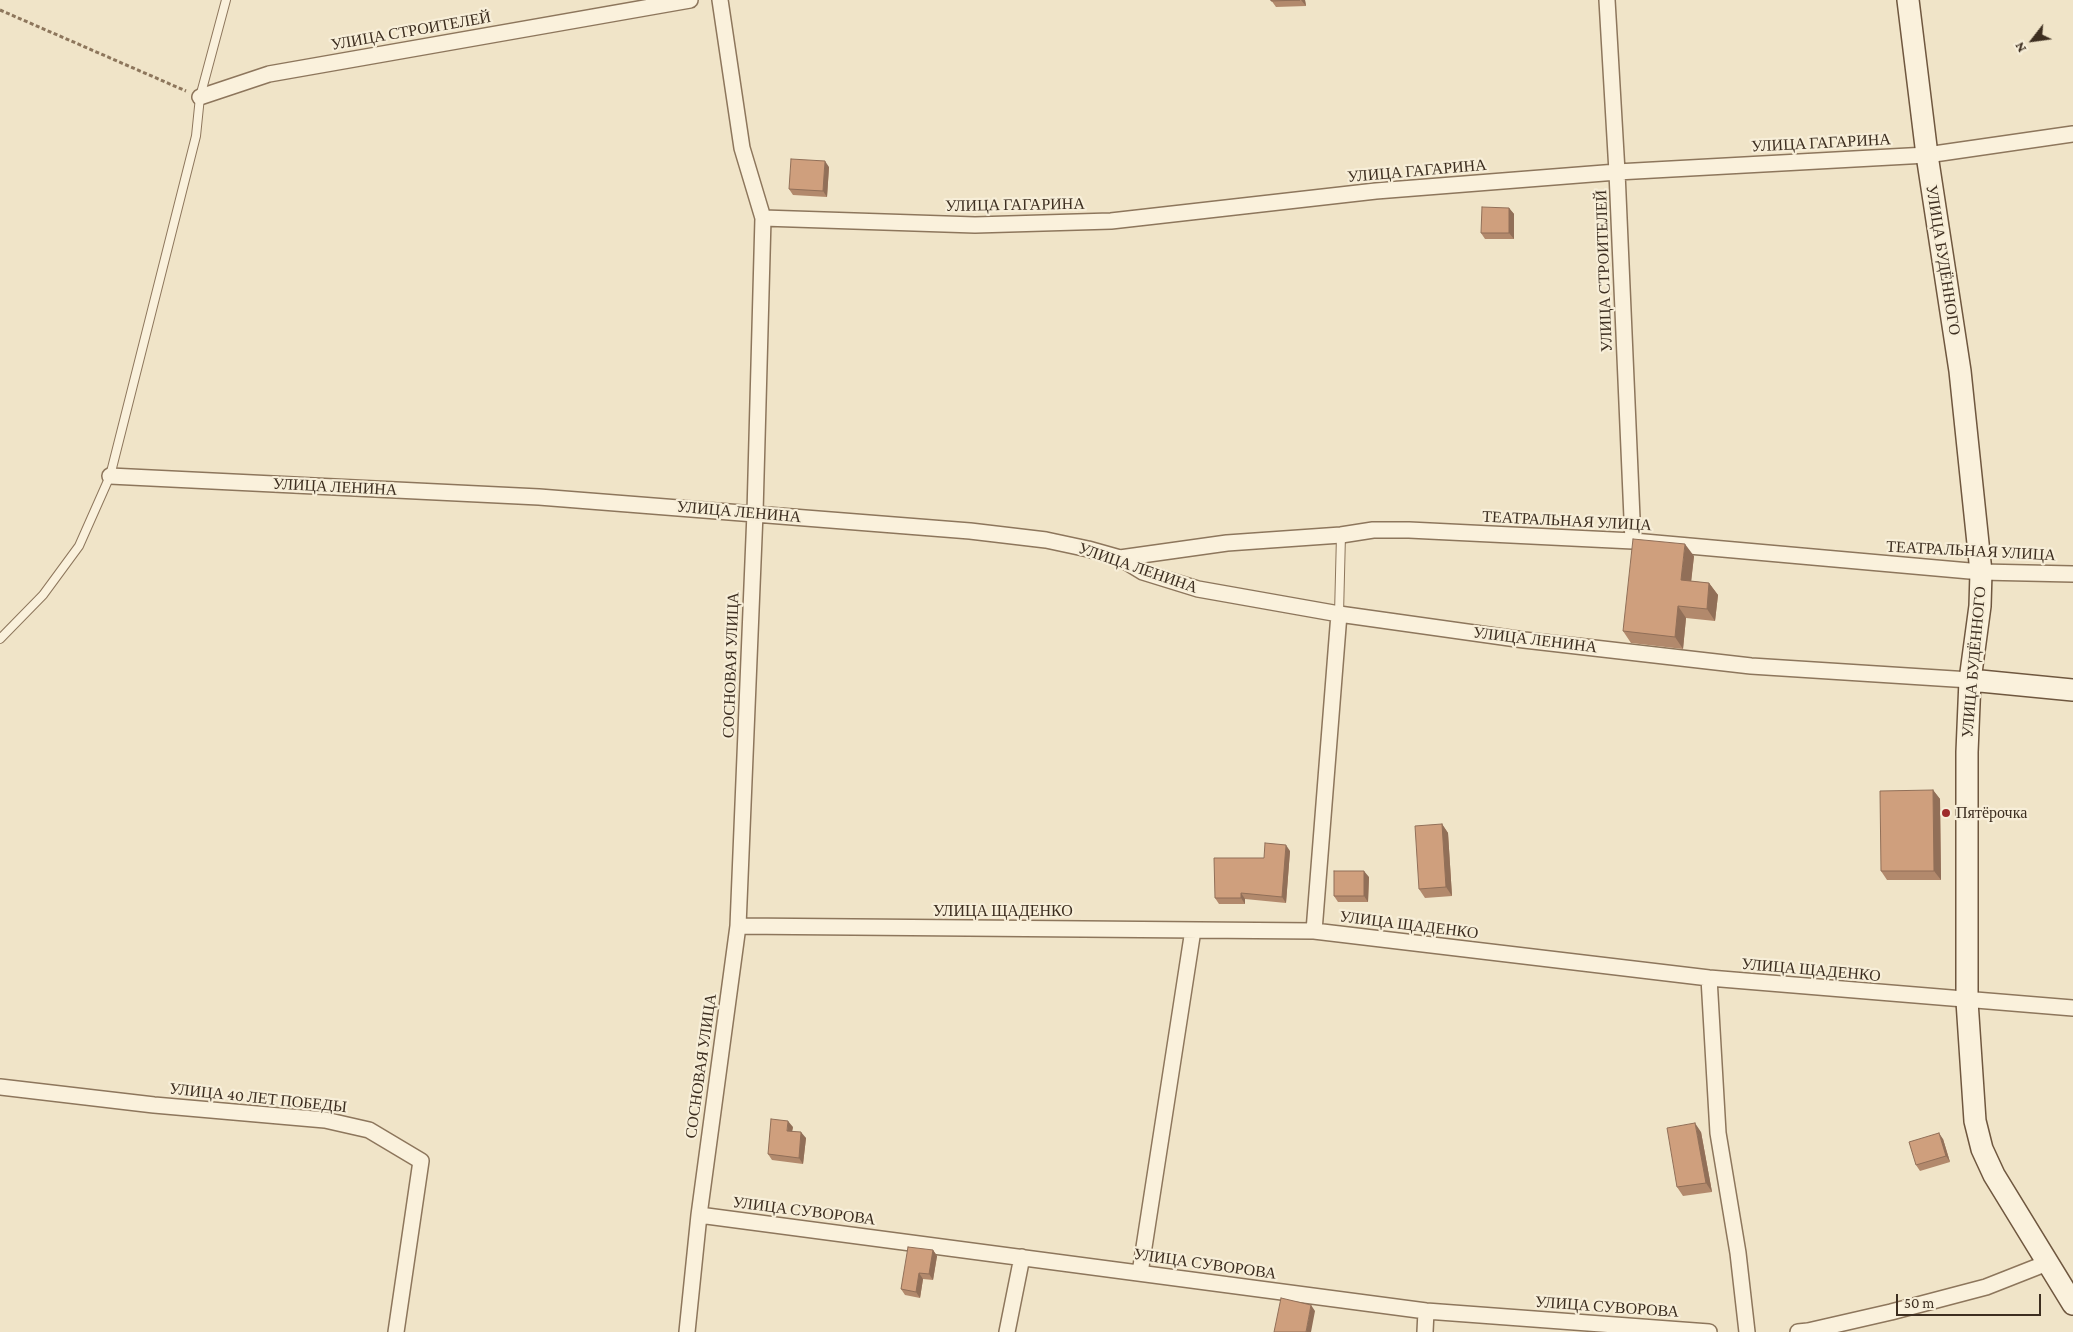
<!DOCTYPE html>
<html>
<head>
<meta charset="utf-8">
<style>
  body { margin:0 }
  #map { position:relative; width:2073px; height:1332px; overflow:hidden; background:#f0e4c8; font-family:"Crimson Pro",serif }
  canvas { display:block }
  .north { position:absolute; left:2008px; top:15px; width:50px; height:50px; -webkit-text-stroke:4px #f7eed8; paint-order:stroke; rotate:240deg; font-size:14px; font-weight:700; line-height:20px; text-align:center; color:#3d2e20 }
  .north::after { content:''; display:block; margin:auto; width:18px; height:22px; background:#3d2e20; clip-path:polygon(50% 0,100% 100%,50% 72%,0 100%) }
  .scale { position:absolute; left:1896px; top:1294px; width:145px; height:22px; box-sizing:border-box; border:2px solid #3d2e20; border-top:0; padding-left:6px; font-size:15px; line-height:18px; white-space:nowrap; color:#3d2e20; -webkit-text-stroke:4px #f7eed8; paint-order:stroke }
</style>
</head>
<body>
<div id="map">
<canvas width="2073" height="1332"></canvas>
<div class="north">N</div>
<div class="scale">50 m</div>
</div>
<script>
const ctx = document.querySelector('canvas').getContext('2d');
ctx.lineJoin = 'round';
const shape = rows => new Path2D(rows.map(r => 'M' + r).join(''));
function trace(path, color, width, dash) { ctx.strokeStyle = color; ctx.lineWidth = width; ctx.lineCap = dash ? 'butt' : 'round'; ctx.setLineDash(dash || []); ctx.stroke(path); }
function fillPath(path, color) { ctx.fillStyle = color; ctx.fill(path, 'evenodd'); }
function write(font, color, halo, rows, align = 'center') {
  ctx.font = font + ' "Crimson Pro",serif'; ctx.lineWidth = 4.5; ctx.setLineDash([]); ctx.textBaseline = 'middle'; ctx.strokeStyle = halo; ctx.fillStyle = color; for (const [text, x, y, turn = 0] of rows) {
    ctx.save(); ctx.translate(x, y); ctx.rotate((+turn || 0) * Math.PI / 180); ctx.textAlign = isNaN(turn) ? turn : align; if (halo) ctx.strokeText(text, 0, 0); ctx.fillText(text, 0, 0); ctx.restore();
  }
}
const path = shape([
  [0,10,186,91]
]);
const lane = shape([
  [1339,614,1341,535],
  [0,639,43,595,79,546,110,476,196,136,200,97,226,0]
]);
const street = shape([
  [1607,0,1617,172,1633,541],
  [200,97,269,74,690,0],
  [763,218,975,225,1111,221,1376,191,1617,172,1927,155,2073,134],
  [110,476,539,497,970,531,1046,540,1088,549,1120,558,1143,572,1198,589,1339,614,1524,640,1751,666,1970,680],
  [1120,558,1227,543,1341,535,1373,530,1409,530,1633,541,1981,572,2073,574],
  [738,926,1314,931,1709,978,2073,1008],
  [1314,931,1339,614],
  [1709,978,1718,1133,1738,1253,1747,1332],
  [0,1087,154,1105,325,1120,369,1130,421,1161,396,1332],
  [699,1215,1426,1311,1709,1332],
  [1140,1273,1193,930],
  [687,1332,699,1215,738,926,755,513,763,218,742,148,720,0],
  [1007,1332,1022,1257],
  [1425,1332,1426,1311],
  [1798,1332,1808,1331,1891,1312,1986,1287,2047,1263]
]);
const secondary = shape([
  [1908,0,1927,155,1960,371,1981,572,1980,606,1970,680,1967,752,1967,1001,1975,1121,1982,1149,1994,1175,2073,1304],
  [1970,680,2073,690]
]);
const wall = shape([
  [1271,0,1305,0,1306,6,1276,7],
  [829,167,827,197,793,195,789,189],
  [1509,208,1514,214,1514,239,1485,239,1481,233],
  [1694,556,1691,581,1709,583,1718,595,1715,621,1686,618,1683,649,1631,643,1623,631],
  [1933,790,1940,799,1941,880,1887,880,1881,871],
  [1442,824,1448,833,1452,896,1425,898,1419,889],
  [1290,851,1286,903,1245,899,1245,904,1219,904,1215,898,1264,858],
  [1369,877,1368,902,1338,902,1334,896],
  [793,1127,792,1131,806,1138,803,1164,772,1160,768,1154],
  [1701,1132,1712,1192,1683,1196,1677,1187],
  [1943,1139,1950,1162,1920,1171,1916,1165],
  [933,1250,937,1256,933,1280,923,1279,920,1298,905,1295,901,1289]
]);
const shadedWall = shape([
  [1301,0,1305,0,1306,6],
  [825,161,829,167,827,197,823,191],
  [1509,208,1514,214,1514,239,1509,233],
  [1685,544,1694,556,1690,592,1681,580],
  [1709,583,1718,595,1715,621,1707,609],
  [1678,606,1686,618,1683,649,1675,637],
  [1933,790,1940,799,1941,880,1934,871],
  [1442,824,1448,833,1452,896,1446,887],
  [1286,845,1290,851,1286,903,1282,897],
  [1364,871,1369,877,1368,902,1364,896],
  [1241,893,1245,899,1245,904,1241,898],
  [788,1121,793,1127,791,1137,787,1131],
  [1695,1123,1701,1132,1712,1192,1706,1183],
  [801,1132,806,1138,803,1164,799,1158],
  [1939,1133,1943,1139,1950,1162,1946,1156],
  [933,1250,937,1256,933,1280,929,1274],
  [919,1273,923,1279,920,1298,916,1292],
  [1311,1305,1315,1311,1311,1332,1306,1332]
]);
const building = shape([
  [1271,0,1300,0,1271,1,1271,0],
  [791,159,825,161,823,191,789,189,791,159],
  [1482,207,1509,208,1509,233,1481,233,1482,207],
  [1633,539,1685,544,1681,580,1709,583,1707,609,1678,606,1675,637,1623,631,1633,539],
  [1933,790,1934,871,1881,871,1880,791,1933,790],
  [1442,824,1446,887,1419,889,1415,826,1442,824],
  [1265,843,1286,845,1282,897,1241,893,1241,898,1215,898,1214,858,1264,858,1265,843],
  [1334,871,1364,871,1364,896,1334,896,1334,871],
  [771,1119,788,1121,787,1131,801,1132,799,1158,768,1154,771,1119],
  [1695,1123,1706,1183,1677,1187,1667,1128,1695,1123],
  [1939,1133,1946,1156,1916,1165,1909,1142,1939,1133],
  [908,1247,933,1250,929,1274,919,1273,916,1292,901,1289,908,1247],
  [1281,1298,1311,1305,1306,1332,1274,1332,1281,1298]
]);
const markers = [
  [1946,813,5,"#9e2a2b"]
];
const streetNames = [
  ["УЛИЦА СТРОИТЕЛЕЙ",411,31,-10],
  ["УЛИЦА ГАГАРИНА",1821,143,-3],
  ["УЛИЦА ГАГАРИНА",1417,171,-5],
  ["УЛИЦА ГАГАРИНА",1015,205,-1],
  ["УЛИЦА БУДЁННОГО",1943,260,81],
  ["УЛИЦА СТРОИТЕЛЕЙ",1604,271,-92],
  ["УЛИЦА ЛЕНИНА",335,487,3],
  ["УЛИЦА ЛЕНИНА",739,512,5],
  ["ТЕАТРАЛЬНАЯ УЛИЦА",1567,521,3],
  ["ТЕАТРАЛЬНАЯ УЛИЦА",1971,551,3],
  ["УЛИЦА ЛЕНИНА",1138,568,19],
  ["УЛИЦА ЛЕНИНА",1535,640,7],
  ["УЛИЦА БУДЁННОГО",1974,662,-85],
  ["СОСНОВАЯ УЛИЦА",731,665,-88],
  ["УЛИЦА ЩАДЕНКО",1003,911],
  ["УЛИЦА ЩАДЕНКО",1409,925,7],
  ["УЛИЦА ЩАДЕНКО",1811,970,5],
  ["СОСНОВАЯ УЛИЦА",701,1066,-82],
  ["УЛИЦА 40 ЛЕТ ПОБЕДЫ",258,1098,6],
  ["УЛИЦА СУВОРОВА",804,1211,7],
  ["УЛИЦА СУВОРОВА",1205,1264,8],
  ["УЛИЦА СУВОРОВА",1607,1307,4]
];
const poiNames = [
  ["Пятёрочка",1956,813]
];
trace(lane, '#8d765c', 10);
trace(street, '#8d765c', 18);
trace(secondary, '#6f573f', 24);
trace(path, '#8d765c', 3, [4, 2.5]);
trace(lane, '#faf1dc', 8);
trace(street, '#faf1dc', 15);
trace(secondary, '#faf1dc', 21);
fillPath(wall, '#b2896c');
fillPath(shadedWall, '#916f58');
fillPath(building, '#cf9f7d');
trace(building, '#916f58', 1);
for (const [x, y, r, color] of markers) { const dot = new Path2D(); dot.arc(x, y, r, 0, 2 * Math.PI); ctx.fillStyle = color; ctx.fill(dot); trace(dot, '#f7eed8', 2); }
write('16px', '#3d2e20', '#f7eed8', streetNames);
write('16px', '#3d2e20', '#f7eed8', poiNames, 'left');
</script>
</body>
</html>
